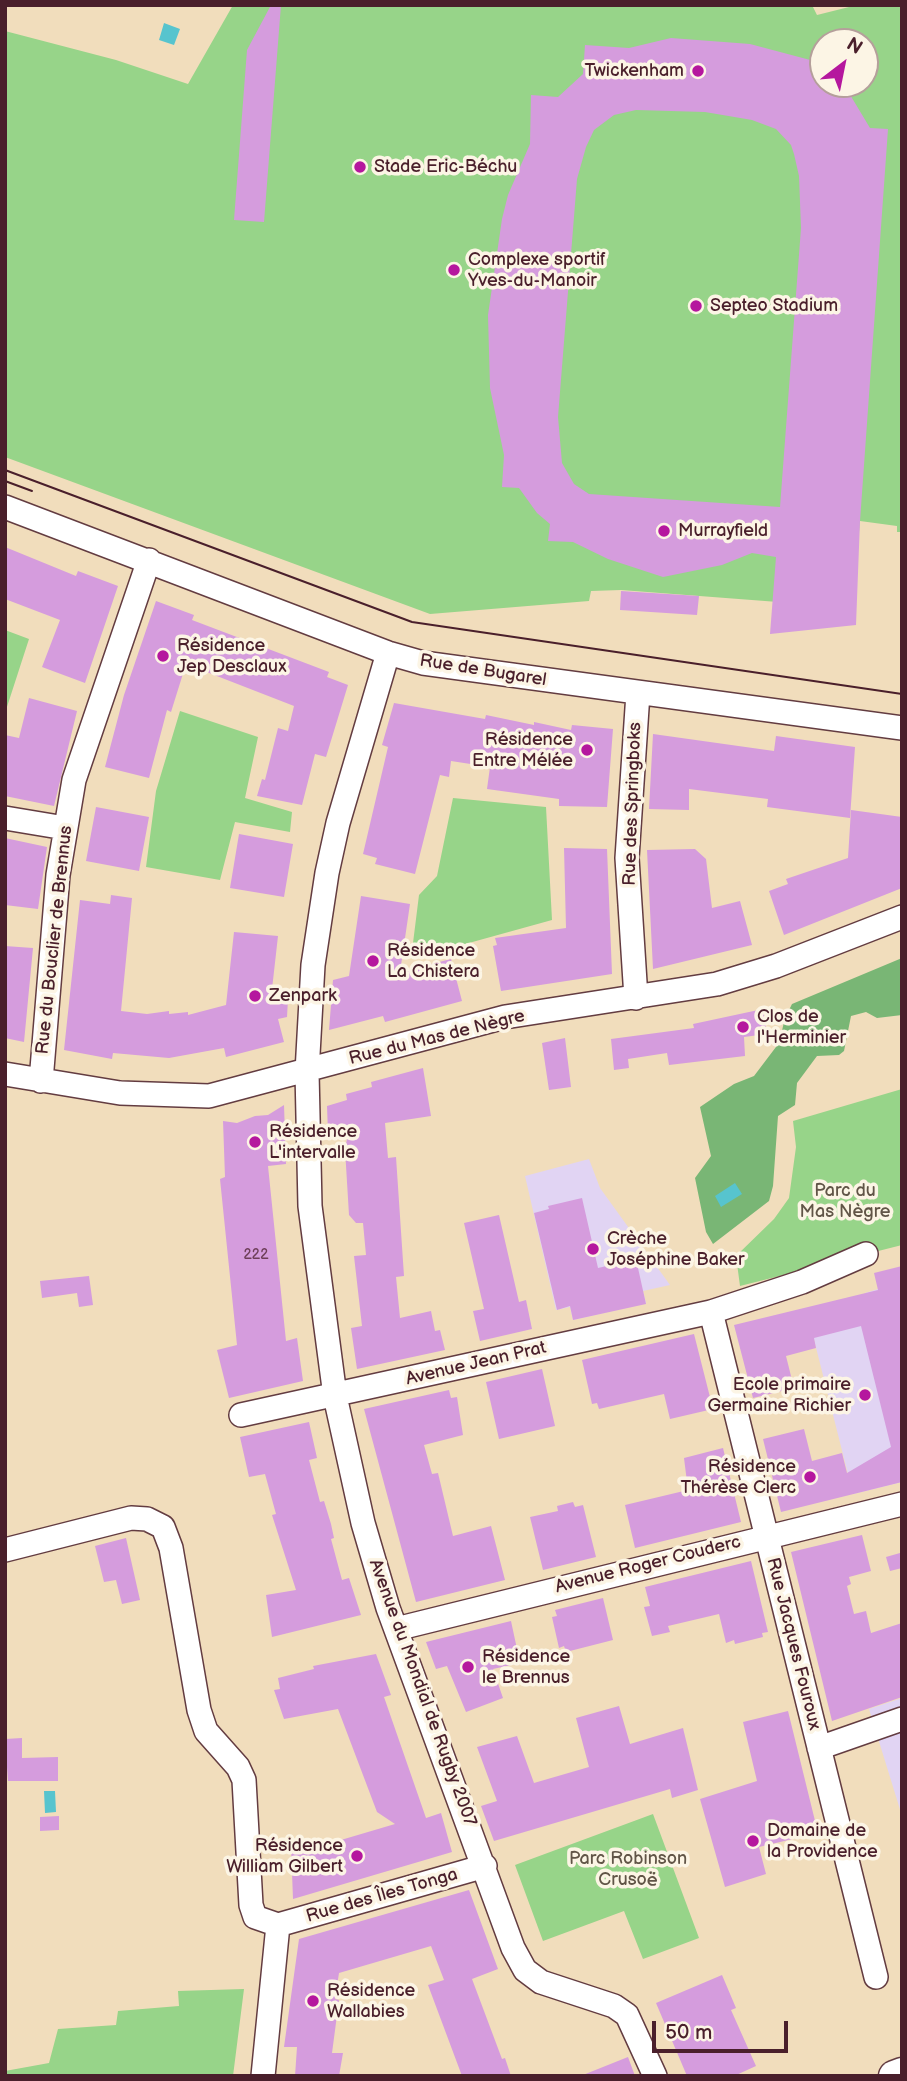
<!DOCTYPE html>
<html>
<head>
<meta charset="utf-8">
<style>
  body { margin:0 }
  #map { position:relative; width:907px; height:2081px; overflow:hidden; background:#f1ddbc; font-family:"Balsamiq Sans",sans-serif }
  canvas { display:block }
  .frame { position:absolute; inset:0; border:7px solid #4a1f2b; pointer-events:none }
  .north { position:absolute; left:809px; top:28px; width:70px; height:70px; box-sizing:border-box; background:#fcf5e5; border:2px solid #b59f9b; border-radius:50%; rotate:32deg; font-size:19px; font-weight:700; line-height:28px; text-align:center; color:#4a1f2b }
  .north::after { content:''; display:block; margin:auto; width:24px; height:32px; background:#b5179e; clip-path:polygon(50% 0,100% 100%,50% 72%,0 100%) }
  .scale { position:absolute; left:652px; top:2021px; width:136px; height:32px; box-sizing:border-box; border:4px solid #4a1f2b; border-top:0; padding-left:9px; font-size:21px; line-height:24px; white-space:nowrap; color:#4a1f2b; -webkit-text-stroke:5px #fcf5e5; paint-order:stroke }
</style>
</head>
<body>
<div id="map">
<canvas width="907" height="2081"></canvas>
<div class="frame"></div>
<div class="north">N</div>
<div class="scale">50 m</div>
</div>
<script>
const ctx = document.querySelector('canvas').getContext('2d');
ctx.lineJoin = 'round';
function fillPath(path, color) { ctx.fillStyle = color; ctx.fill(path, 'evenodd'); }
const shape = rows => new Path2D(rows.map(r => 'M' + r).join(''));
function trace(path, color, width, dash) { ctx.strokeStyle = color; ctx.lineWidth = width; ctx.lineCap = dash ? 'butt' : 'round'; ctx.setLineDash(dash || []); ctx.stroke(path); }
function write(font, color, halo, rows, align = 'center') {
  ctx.font = font + ' "Balsamiq Sans",sans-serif'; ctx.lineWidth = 7; ctx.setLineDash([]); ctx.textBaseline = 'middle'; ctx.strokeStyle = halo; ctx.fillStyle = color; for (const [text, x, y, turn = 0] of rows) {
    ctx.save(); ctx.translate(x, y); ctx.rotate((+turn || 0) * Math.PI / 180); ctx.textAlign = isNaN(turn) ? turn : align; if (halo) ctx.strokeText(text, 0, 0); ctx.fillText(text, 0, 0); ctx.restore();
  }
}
const built = shape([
  [589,1159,600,1188,670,1285,643,1291,646,1303,573,1320,570,1307,556,1310,525,1176],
  [902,1266,902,1482,853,1494,806,1308,866,1299,865,1293,878,1289],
  [902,1698,902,1816,869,1709]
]);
const green = shape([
  [233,5,812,5,817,15,857,5,902,5,902,532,897,532,897,526,860,521,857,554,778,602,621,590,591,591,589,601,430,614,5,457,5,31,116,60,188,84],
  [823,42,865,42,865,84,823,84],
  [5,630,29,639,5,713],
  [180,711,258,737,245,798,292,812,290,832,235,822,220,880,146,867,156,791],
  [453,798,546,807,552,920,411,959,419,895,437,876],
  [902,1089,902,1245,740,1286,736,1256,774,1219,789,1198,796,1147,793,1121],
  [653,1814,699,1938,643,1959,624,1911,543,1941,515,1865],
  [244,1989,233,2076,5,2076,5,2071,49,2063,58,2029,116,2025,118,2011,179,2006,178,1991]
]);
const forest = shape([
  [902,958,902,1015,877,1018,866,1012,851,1016,844,1051,839,1055,817,1056,797,1083,795,1105,778,1116,773,1186,769,1201,713,1244,706,1232,695,1178,711,1156,700,1107,734,1084,754,1076,779,1043,785,1018,792,1004]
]);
const water = shape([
  [164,23,180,29,174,45,159,40],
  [735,1183,742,1194,721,1207,715,1196],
  [44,1791,55,1791,56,1812,45,1813]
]);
const building = shape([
  [271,5,281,5,264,222,234,220,247,50],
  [671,38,750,44,814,61,814,65,823,70,823,84,842,84,846,88,870,128,888,129,860,521,856,625,770,634,776,557,752,553,722,565,663,577,608,559,573,542,548,541,550,524,537,513,519,488,502,487,504,455,490,388,488,315,502,219,508,195,530,144,531,95,558,97,583,74,585,45,629,48],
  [636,110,705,112,752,120,776,129,791,145,794,154,799,176,801,228,780,507,589,494,574,484,562,463,558,417,577,179,586,147,594,130,614,115],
  [5,547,76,576,78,571,118,586,85,683,42,667,60,620,5,599],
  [621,591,699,596,697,615,620,610],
  [156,601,194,615,192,620,329,672,327,677,348,685,326,757,315,754,302,805,257,796,262,779,265,780,278,728,288,731,294,706,186,664,171,712,167,710,149,778,105,767,124,695],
  [29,698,77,711,54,806,5,796,5,735,19,738],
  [394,703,485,719,486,715,534,725,534,722,571,730,572,725,613,729,607,807,559,806,559,799,487,789,490,767,451,761,449,777,440,775,415,874,375,864,377,858,363,854,388,747,382,745],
  [653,734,774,751,776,736,855,747,850,818,767,807,768,799,689,789,689,810,649,809],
  [96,807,149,817,139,871,86,861],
  [851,810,902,817,902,888,784,935,769,891,788,884,786,879,848,858],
  [239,834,293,844,284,897,230,888],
  [5,838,47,847,38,909,5,905],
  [564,848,607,849,612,974,501,991,493,946,497,945,495,938,566,928],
  [695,849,706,859,712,908,740,901,752,945,653,969,647,850],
  [111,895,132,898,121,1011,147,1014,169,1011,169,1014,188,1012,188,1015,226,1005,234,932,278,936,271,998,288,999,287,1017,278,1019,284,1042,226,1057,224,1048,169,1058,113,1053,112,1059,64,1050,80,900,110,904],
  [361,896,410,904,400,972,451,959,462,1001,385,1022,383,1016,329,1030,333,980,349,976],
  [5,946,33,948,24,1042,5,1038],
  [763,1009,767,1034,744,1037,745,1056,669,1065,667,1053,628,1059,629,1068,614,1070,611,1039,694,1028,693,1024],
  [565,1038,571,1087,549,1090,542,1043],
  [423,1068,431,1116,385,1123,388,1158,396,1157,404,1276,396,1277,400,1318,431,1311,435,1331,440,1330,445,1350,357,1369,351,1328,362,1326,354,1256,366,1255,363,1223,356,1223,349,1215,345,1149,349,1129,328,1133,327,1106,347,1100,346,1094,372,1087,371,1082],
  [284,1105,286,1164,268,1166,286,1341,297,1338,303,1381,229,1398,217,1350,237,1345,220,1179,225,1177,223,1121,237,1123,255,1116,268,1115],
  [582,1198,598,1268,636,1259,646,1304,573,1320,570,1306,557,1310,534,1213,549,1209,548,1206],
  [499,1215,519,1302,526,1300,532,1329,480,1341,473,1311,484,1309,464,1223],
  [902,1266,902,1482,781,1512,763,1439,804,1429,812,1461,842,1453,847,1473,891,1447,861,1326,814,1338,816,1348,786,1356,794,1388,753,1398,734,1325,878,1290,874,1273],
  [89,1276,93,1305,79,1307,77,1293,42,1298,40,1281],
  [694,1334,713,1409,670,1419,664,1394,599,1409,597,1403,592,1404,582,1360],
  [542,1369,555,1426,499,1439,486,1382],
  [449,1390,451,1398,457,1397,463,1435,424,1445,432,1474,438,1473,453,1536,491,1526,505,1580,416,1602,364,1409],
  [309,1422,317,1458,309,1460,320,1502,324,1501,331,1524,334,1538,331,1539,342,1580,349,1578,361,1615,272,1637,266,1595,296,1590,272,1515,276,1514,265,1474,249,1477,240,1437],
  [723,1448,741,1522,635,1548,625,1505,688,1490,684,1458],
  [573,1502,575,1507,583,1505,596,1557,543,1570,530,1517,558,1511,557,1506],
  [862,1535,871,1571,849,1577,851,1584,847,1586,854,1614,866,1611,871,1633,902,1623,902,1697,832,1721,791,1552],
  [126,1538,140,1600,122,1604,116,1580,104,1582,95,1546],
  [900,1553,902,1568,890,1571,886,1557],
  [751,1561,768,1632,762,1633,763,1637,735,1644,734,1640,726,1643,719,1614,668,1626,670,1632,652,1636,644,1607,650,1606,645,1587],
  [603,1598,613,1640,566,1652,564,1646,559,1648,552,1617,557,1616,555,1610],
  [511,1621,520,1663,493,1669,503,1698,466,1712,447,1666,436,1669,426,1642],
  [376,1654,391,1695,384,1697,426,1818,441,1813,452,1852,293,1899,291,1846,324,1845,395,1824,377,1812,338,1709,284,1719,274,1690,280,1689,278,1678,314,1669,313,1666],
  [619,1706,630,1744,683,1728,698,1790,672,1798,670,1789,494,1841,481,1806,497,1801,477,1747,517,1736,534,1783,589,1767,576,1718],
  [788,1711,818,1833,759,1847,766,1874,725,1887,700,1799,757,1781,743,1722],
  [22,1738,22,1758,58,1757,58,1781,8,1781,5,1739],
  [59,1816,59,1830,40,1831,40,1817],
  [469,1890,498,1969,472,1979,502,2059,505,2058,511,2076,462,2076,428,1985,444,1980,431,1946,339,1973,335,1999,339,2000,332,2053,343,2053,339,2076,295,2076,297,2047,284,2047,299,1939],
  [722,1975,736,2008,731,2010,756,2066,734,2076,687,2076,656,2003],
  [628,2057,635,2076,584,2076,583,2075]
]);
const minor = shape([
  [5,507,388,653,423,663,902,728],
  [388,653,338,823,327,873,313,965,307,1072,310,1206,335,1396,363,1523,388,1608,513,1948,525,1970,541,1982,614,2006,627,2015,655,2076],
  [5,818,65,828],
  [636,998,627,858,638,693],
  [5,1074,120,1093,209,1096,505,1017,717,984,776,966,902,917],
  [41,1081,58,875,74,780,149,560],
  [711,1312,876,1977],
  [241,1415,711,1312,802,1282,866,1254],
  [5,1550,131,1518,147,1519,163,1527,171,1548,199,1710,206,1731,238,1767,244,1780,251,1905,255,1917,278,1925],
  [396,1629,902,1504],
  [819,1748,902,1719],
  [278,1925,485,1866],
  [263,2076,278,1925]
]);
const major = shape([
  [894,2076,902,2073]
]);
const tram = shape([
  [5,470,412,622,902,694],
  [5,481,32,491]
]);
const markers = [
  [698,71,7,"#b5179e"],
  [360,167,7,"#b5179e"],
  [454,270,7,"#b5179e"],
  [696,306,7,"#b5179e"],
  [664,531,7,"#b5179e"],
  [163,656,7,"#b5179e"],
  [587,750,7,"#b5179e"],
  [373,961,7,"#b5179e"],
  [255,996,7,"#b5179e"],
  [743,1027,7,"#b5179e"],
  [255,1142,7,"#b5179e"],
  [593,1249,7,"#b5179e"],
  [865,1395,7,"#b5179e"],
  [810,1477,7,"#b5179e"],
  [468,1667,7,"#b5179e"],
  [753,1841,7,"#b5179e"],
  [357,1856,7,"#b5179e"],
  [313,2001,7,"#b5179e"]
];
const numberNames = [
  ["222",256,1255]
];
const poiNames = [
  ["Twickenham",684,71,"right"],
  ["Stade Eric-Béchu",374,167],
  ["Complexe sportif",468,260],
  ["Yves-du-Manoir",468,281],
  ["Septeo Stadium",710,306],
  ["Murrayfield",678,531],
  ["Résidence",177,646],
  ["Jep Desclaux",177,667],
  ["Résidence",573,740,"right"],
  ["Entre Mélée",573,761,"right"],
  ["Résidence",387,951],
  ["La Chistera",387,972],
  ["Zenpark",269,996],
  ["Clos de",757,1017],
  ["l'Herminier",757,1038],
  ["Résidence",269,1132],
  ["L'intervalle",269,1153],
  ["Crèche",607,1239],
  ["Joséphine Baker",607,1260],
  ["Ecole primaire",851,1385,"right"],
  ["Germaine Richier",851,1406,"right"],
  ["Résidence",796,1467,"right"],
  ["Thérèse Clerc",796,1488,"right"],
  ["Résidence",482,1657],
  ["le Brennus",482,1678],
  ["Domaine de",767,1831],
  ["la Providence",767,1852],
  ["Résidence",343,1846,"right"],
  ["William Gilbert",343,1867,"right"],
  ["Résidence",327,1991],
  ["Wallabies",327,2012]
];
const streetNames = [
  ["Rue de Bugarel",483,671,9],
  ["Rue des Springboks",633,804,-88],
  ["Rue du Bouclier de Brennus",55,940,-84],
  ["Rue du Mas de Nègre",437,1038,-14],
  ["Avenue Jean Prat",476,1364,-13],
  ["Avenue Roger Couderc",648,1565,-14],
  ["Rue Jacques Fouroux",793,1644,76],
  ["Avenue du Mondial de Rugby 2007",422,1693,70],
  ["Rue des Îles Tonga",382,1896,-16]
];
const parkNames = [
  ["Parc du",845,1191],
  ["Mas Nègre",845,1212],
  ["Parc Robinson",628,1859],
  ["Crusoë",628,1880]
];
fillPath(built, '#e1d4f3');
fillPath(green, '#97d489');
fillPath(forest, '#79b675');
fillPath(water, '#57c4ce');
fillPath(building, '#d59cdd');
trace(minor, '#633c41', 26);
trace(major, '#633c41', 33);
trace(minor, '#fff', 23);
trace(major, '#fff', 30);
trace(tram, '#4a1f2b', 2);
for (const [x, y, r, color] of markers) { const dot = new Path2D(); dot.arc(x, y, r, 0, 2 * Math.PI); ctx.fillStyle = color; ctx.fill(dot); trace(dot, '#fcf5e5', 2.5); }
write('14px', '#6d3e58', null, numberNames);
write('18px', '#4a1f2b', '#fcf5e5', poiNames, 'left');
write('18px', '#4a1f2b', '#fcf5e5', streetNames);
write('18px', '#615547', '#fcf5e5', parkNames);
</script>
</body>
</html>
